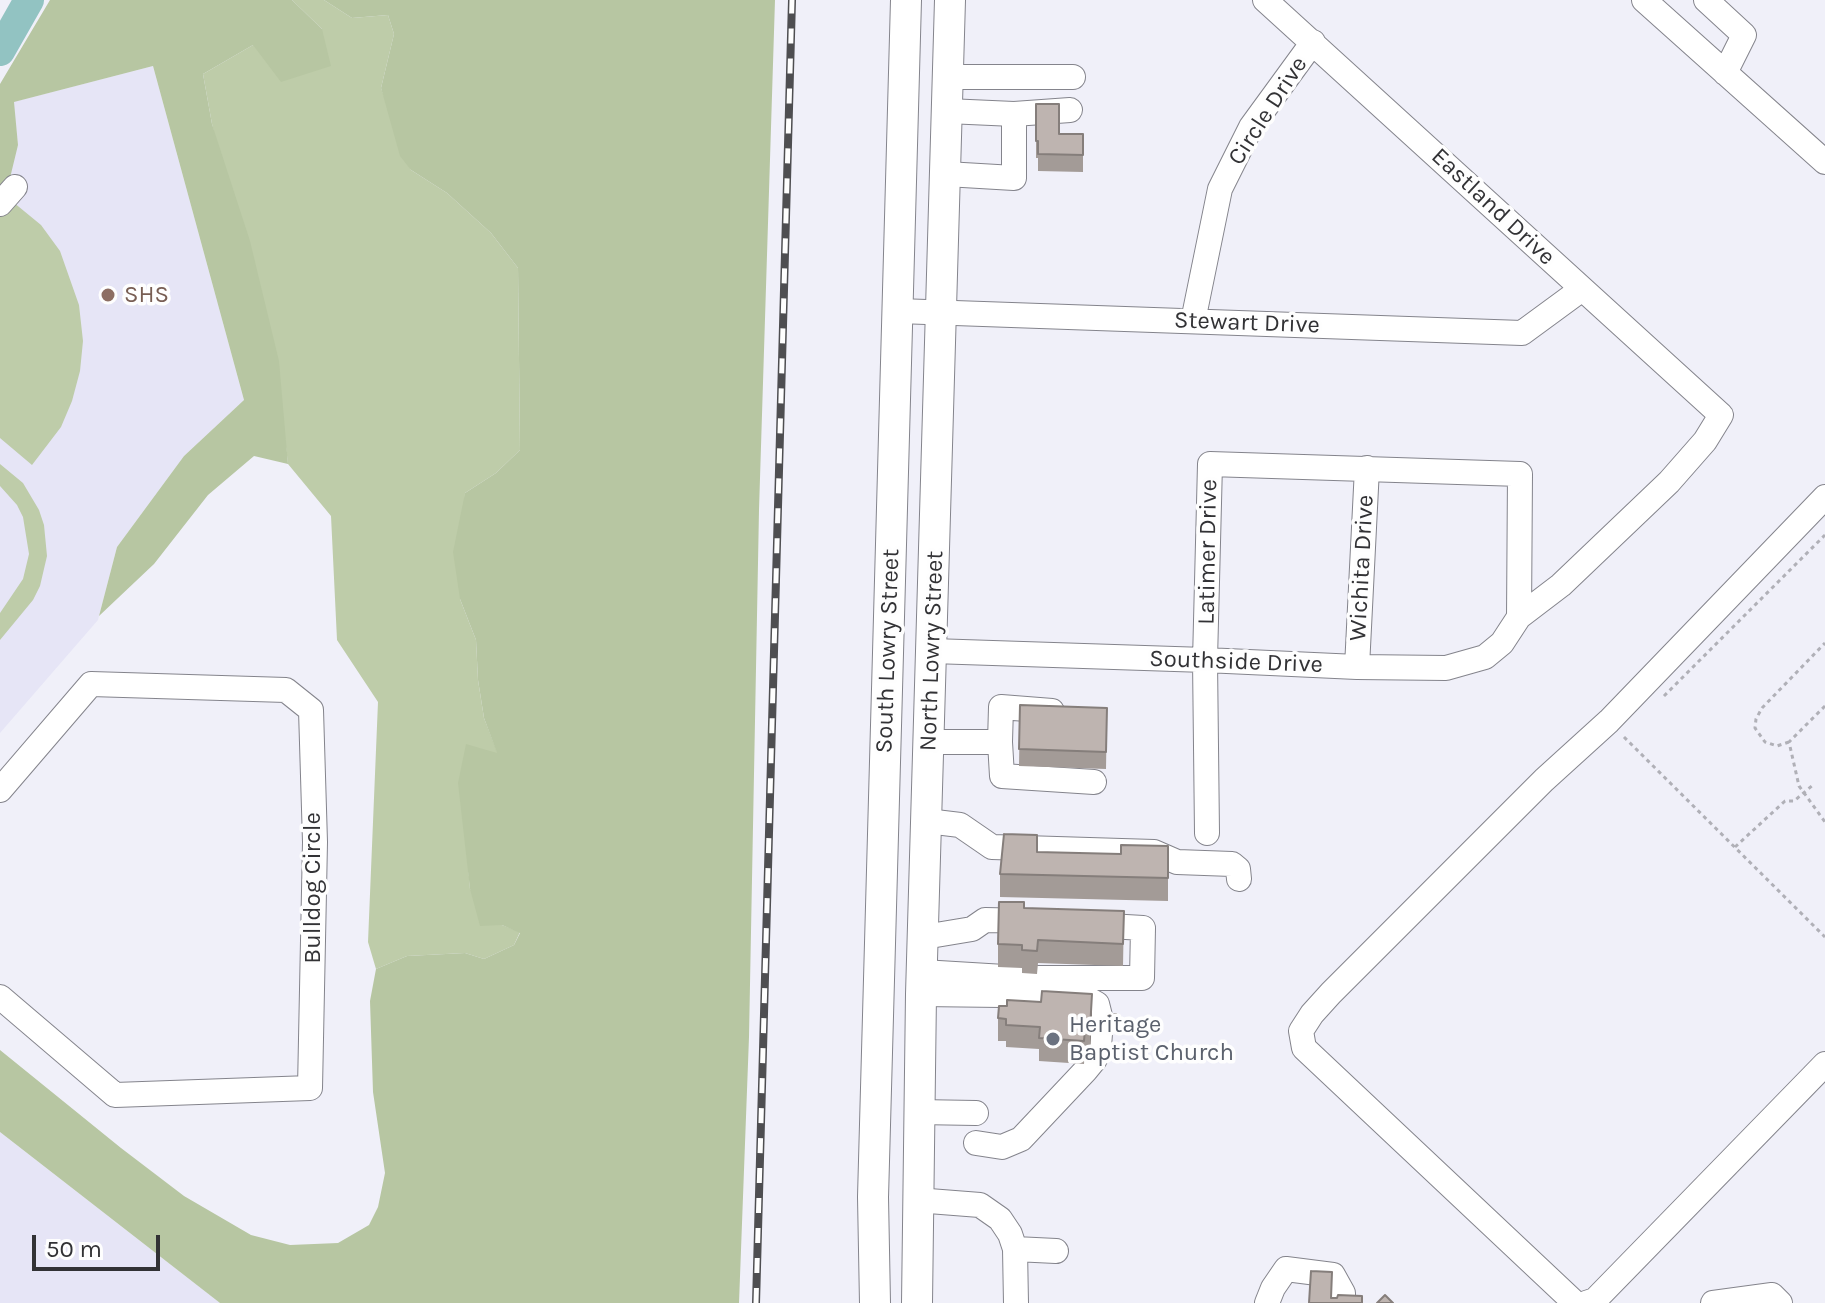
<!DOCTYPE html>
<html>
<head>
<meta charset="utf-8">
<style>
  body { margin:0 }
  #map { position:relative; width:1825px; height:1303px; overflow:hidden; background:#f0f0f9; font-family:Karla,sans-serif }
  canvas { display:block }
  .scale { position:absolute; left:32px; top:1235px; width:128px; height:36px; box-sizing:border-box; border:4px solid #323235; border-top:0; padding-left:10px; font-size:24px; line-height:28px; white-space:nowrap; color:#323235; -webkit-text-stroke:6px #fefefe; paint-order:stroke }
</style>
</head>
<body>
<div id="map">
<canvas width="1825" height="1303"></canvas>
<div class="scale">50 m</div>
</div>
<script>
const ctx = document.querySelector('canvas').getContext('2d');
ctx.lineJoin = 'round';
function fillPath(path, color) { ctx.fillStyle = color; ctx.fill(path, 'evenodd'); }
const shape = rows => new Path2D(rows.map(r => 'M' + r).join(''));
function trace(path, color, width, dash) { ctx.strokeStyle = color; ctx.lineWidth = width; ctx.lineCap = dash ? 'butt' : 'round'; ctx.setLineDash(dash || []); ctx.stroke(path); }
function write(font, color, halo, rows, align = 'center') {
  ctx.font = font + ' Karla,sans-serif'; ctx.lineWidth = 7; ctx.setLineDash([]); ctx.textBaseline = 'middle'; ctx.strokeStyle = halo; ctx.fillStyle = color; for (const [text, x, y, turn = 0] of rows) {
    ctx.save(); ctx.translate(x, y); ctx.rotate((+turn || 0) * Math.PI / 180); ctx.textAlign = isNaN(turn) ? turn : align; if (halo) ctx.strokeText(text, 0, 0); ctx.fillText(text, 0, 0); ctx.restore();
  }
}
const built = shape([
  [153,66,244,400,184,456,117,547,98,620,0,733,0,189,18,145,13,102],
  [0,1132,220,1303,0,1303]
]);
const green = shape([
  [292,0,324,0,352,18,388,15,394,34,381,88,411,170,447,193,491,233,518,268,520,450,496,473,465,493,460,599,476,640,478,680,484,718,498,754,466,841,470,889,502,925,520,932,514,945,484,959,465,953,407,956,376,969,368,942,378,702,337,640,331,516,288,464,284,430,212,124,203,74,253,45,322,29],
  [13,202,41,225,60,251,79,305,83,341,80,371,72,401,61,427,32,465,0,438,0,217],
  [0,464,23,483,39,510,44,525,47,556,40,586,33,600,0,640,0,613,23,579,29,554,23,517,17,505,0,486]
]);
const forest = shape([
  [50,0,292,0,322,29,331,66,281,82,253,45,203,74,212,124,250,241,279,361,288,464,254,456,208,495,154,564,99,616,117,547,184,456,244,400,153,66,14,102,18,145,10,178,0,189,0,84],
  [324,0,775,0,759,510,749,1037,739,1303,220,1303,0,1132,0,1050,121,1148,184,1196,251,1235,290,1245,338,1243,369,1225,378,1207,385,1173,373,1092,370,1001,376,969,407,956,465,953,484,959,514,945,520,933,502,925,480,926,470,889,458,783,466,744,497,753,484,718,478,680,476,640,460,599,453,552,465,493,496,473,520,450,518,268,491,233,447,193,411,170,400,156,381,88,394,34,388,15,352,18]
]);
const river = shape([
  [0,51,29,0]
]);
const path = shape([
  [1664,696,1825,535],
  [1825,706,1789,742,1799,786,1825,822],
  [1624,737,1825,937],
  [1789,742,1777,746,1765,742,1755,728,1756,719,1762,708,1825,643],
  [1735,847,1785,801,1794,801,1813,785]
]);
const minor = shape([
  [1265,0,1721,415,1705,441,1669,482,1561,585,1519,617],
  [1644,0,1825,162],
  [1706,0,1744,35,1725,73],
  [948,77,1073,77],
  [947,111,1014,114,1070,110],
  [946,174,1014,178,1014,114],
  [0,204,15,187],
  [898,311,1522,333,1582,289],
  [1193,321,1220,189,1251,127,1313,42],
  [932,651,1205,660,1357,667,1446,668,1485,657,1502,643,1519,617,1520,474,1210,464,1205,660,1207,833],
  [1357,667,1367,468],
  [929,742,1000,742,1001,707,1052,711],
  [1000,742,1002,776,1094,782],
  [0,790,91,684,286,690,311,710,315,842,310,1088,115,1095,0,997],
  [927,821,960,825,992,847,1154,852,1177,862,1232,864,1238,869,1239,879],
  [924,937,972,929,985,920,1032,921],
  [922,972,1021,978,1142,978,1143,928,1092,925],
  [921,994,1083,996,1097,1004,1101,1020,1099,1047,1095,1059,1086,1070,1021,1139,1002,1147,976,1143],
  [918,1112,976,1113],
  [916,1200,980,1205,1000,1219,1010,1234,1015,1249,1016,1303],
  [1015,1249,1056,1251],
  [1267,1303,1273,1288,1286,1269,1333,1275,1343,1293,1343,1303],
  [1575,1303,1304,1048,1301,1031,1312,1014,1331,993,1544,780,1609,721,1825,497],
  [1586,1303,1595,1300,1825,1064],
  [1713,1303,1772,1295,1780,1303]
]);
const major = shape([
  [875,1303,873,1197,906,0],
  [917,1303,921,994,950,0]
]);
const rail = shape([
  [756,1303,792,0]
]);
const wall = shape([
  [1036,104,1059,134,1083,134,1083,172,1038,171,1038,158,1036,158],
  [1020,705,1107,708,1106,769,1019,766],
  [1168,846,1168,901,1000,897,1000,874,1037,852,1121,854],
  [1024,908,1124,911,1123,966,1038,963,1037,974,1022,973,1022,968,998,967,998,944],
  [1107,1016,1119,1024,1116,1031,1109,1031,1106,1028],
  [1092,1017,1090,1052,1085,1051,1084,1064,1039,1061,1039,1049,1006,1047,1006,1041,998,1041,998,1018]
]);
const shadedWall = shape([
  [1092,994,1092,1017,1090,1052,1090,1029]
]);
const building = shape([
  [1036,104,1059,104,1059,134,1083,134,1083,155,1038,154,1038,141,1036,141,1036,104],
  [1020,705,1107,708,1106,752,1019,749,1020,705],
  [1004,834,1037,835,1037,852,1121,854,1121,845,1168,846,1168,878,1000,874,1004,834],
  [999,902,1024,902,1024,908,1124,911,1123,944,1038,940,1037,951,1022,950,1022,945,998,944,999,902],
  [1042,991,1092,994,1090,1029,1085,1029,1084,1041,1039,1038,1040,1027,1006,1025,1006,1019,998,1018,999,1006,1007,1006,1007,1000,1041,1002,1042,991],
  [1116,1014,1119,1019,1116,1026,1109,1026,1106,1022,1107,1016,1116,1014],
  [1311,1271,1332,1272,1331,1298,1337,1298,1338,1295,1362,1296,1362,1303,1309,1303,1311,1271],
  [1385,1295,1393,1303,1377,1303,1385,1295]
]);
const markers = [
  [108,295,8,"#8d6e63"],
  [1053,1039,8,"#6b7280"]
];
const streetNames = [
  ["Circle Drive",1268,111,-57],
  ["Eastland Drive",1493,207,43],
  ["Stewart Drive",1247,323,2],
  ["Latimer Drive",1208,552,-89],
  ["Wichita Drive",1362,568,-87],
  ["South Lowry Street",888,651,-88],
  ["North Lowry Street",932,651,-88],
  ["Southside Drive",1236,662,2],
  ["Bulldog Circle",313,888,-90]
];
const educationNames = [
  ["SHS",124,295]
];
const worshipNames = [
  ["Heritage",1069,1025],
  ["Baptist Church",1069,1053]
];
fillPath(built, '#e6e5f6');
fillPath(green, '#becca9');
fillPath(forest, '#b7c6a2');
trace(river, '#92c3c2', 30);
trace(minor, '#84848c', 26);
trace(major, '#84848c', 32);
trace(path, '#b0b0b7', 3, [4, 4]);
trace(minor, '#fff', 24);
trace(major, '#fff', 30);
trace(rail, '#4e4e51', 8);
trace(rail, '#fefefe', 5, [15]);
fillPath(wall, '#a39b97');
fillPath(shadedWall, '#857e7b');
fillPath(building, '#beb4b0');
trace(building, '#857e7b', 2);
for (const [x, y, r, color] of markers) { const dot = new Path2D(); dot.arc(x, y, r, 0, 2 * Math.PI); ctx.fillStyle = color; ctx.fill(dot); trace(dot, '#fefefe', 3); }
write('24px', '#323235', '#fefefe', streetNames);
write('24px', '#785e54', '#fefefe', educationNames, 'left');
write('24px', '#5b616d', '#fefefe', worshipNames, 'left');
</script>
</body>
</html>
